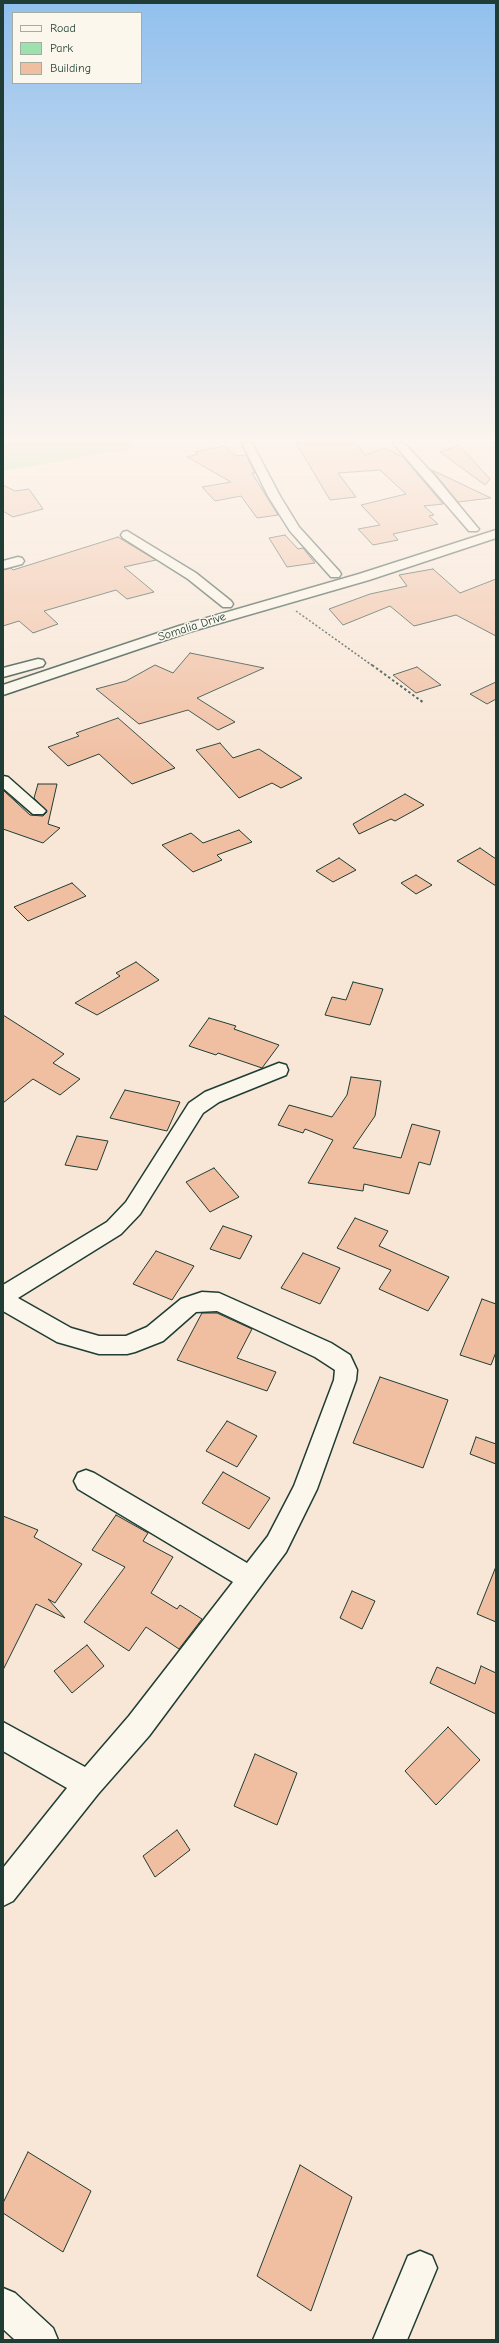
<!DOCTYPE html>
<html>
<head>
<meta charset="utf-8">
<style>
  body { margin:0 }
  #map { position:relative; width:499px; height:2343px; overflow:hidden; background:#f8e6d6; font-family:"Comic Neue",sans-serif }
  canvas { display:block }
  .frame { position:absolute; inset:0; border:4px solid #1f3d34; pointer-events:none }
  .legend { position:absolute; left:12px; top:12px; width:130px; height:72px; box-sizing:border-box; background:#fbf7ec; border:1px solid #a3ada2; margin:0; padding:5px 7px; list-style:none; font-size:12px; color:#1f3d34 }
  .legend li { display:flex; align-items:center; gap:8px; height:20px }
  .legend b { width:20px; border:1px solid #a3ada2 }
</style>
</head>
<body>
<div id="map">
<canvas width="499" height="2343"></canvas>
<div class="frame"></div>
<ul class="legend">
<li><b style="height:5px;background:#fbf7ec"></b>Road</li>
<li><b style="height:11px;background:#9de2ad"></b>Park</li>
<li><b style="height:11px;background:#f0bea1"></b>Building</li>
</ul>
</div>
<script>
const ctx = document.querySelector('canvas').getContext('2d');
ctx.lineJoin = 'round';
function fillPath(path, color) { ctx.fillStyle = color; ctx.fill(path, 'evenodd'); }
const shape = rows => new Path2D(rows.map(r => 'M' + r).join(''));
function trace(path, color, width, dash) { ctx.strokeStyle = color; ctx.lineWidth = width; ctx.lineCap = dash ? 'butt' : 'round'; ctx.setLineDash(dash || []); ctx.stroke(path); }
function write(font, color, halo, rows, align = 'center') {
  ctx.font = font + ' "Comic Neue",sans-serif'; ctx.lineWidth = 3; ctx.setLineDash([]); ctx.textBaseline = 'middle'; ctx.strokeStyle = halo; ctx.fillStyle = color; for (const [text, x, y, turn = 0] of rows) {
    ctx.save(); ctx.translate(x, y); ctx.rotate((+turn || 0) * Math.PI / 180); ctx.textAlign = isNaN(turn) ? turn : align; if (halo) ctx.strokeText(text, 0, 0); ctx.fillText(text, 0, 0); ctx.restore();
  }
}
const green = shape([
  [3,443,132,443,134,448,3,471]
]);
const building = shape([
  [296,443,356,443,365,455,384,448,403,457,443,504,424,506,434,515,429,516,438,524,393,534,398,540,373,545,358,529,380,525,361,505,406,494,380,470,338,473,356,497,330,500,296,443],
  [459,445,490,479,485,485,440,452,459,445],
  [224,446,236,456,246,455,255,473,252,473,278,515,257,518,241,496,215,501,202,487,231,482,187,457,198,454,195,452,224,446],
  [432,470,491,498,458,502,432,470],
  [3,485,15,491,29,489,43,509,13,517,3,511,3,485],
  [285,535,298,549,303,548,315,563,287,567,269,538,285,535],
  [118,537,156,560,124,567,154,592,127,599,116,590,44,611,58,624,33,633,19,621,3,626,3,570,11,568,13,570,118,537],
  [433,569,460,593,496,579,496,636,456,615,414,626,390,606,343,625,329,609,370,594,407,586,399,575,433,569],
  [190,653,264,668,197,698,235,722,218,730,188,710,139,724,96,689,126,681,155,665,173,673,190,653],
  [417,667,441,685,416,693,393,675,417,667],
  [496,682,496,699,487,704,470,694,496,682],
  [118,718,175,768,132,784,99,754,68,766,48,747,79,736,76,733,118,718],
  [220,743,233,758,259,749,302,778,281,788,272,783,239,798,196,750,220,743],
  [38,784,57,784,48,824,60,828,43,843,3,829,3,790,30,815,43,816,47,812,34,798,38,784],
  [405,794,424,805,395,821,391,819,359,834,353,824,405,794],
  [239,830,252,842,217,855,222,860,193,872,162,845,191,833,203,843,239,830],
  [480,848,496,859,496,886,457,861,480,848],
  [339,858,356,870,333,882,316,871,339,858],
  [416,875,432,885,416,894,401,883,416,875],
  [72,883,86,896,28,921,14,907,72,883],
  [136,962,159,980,97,1015,75,1003,120,976,116,973,136,962],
  [353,982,383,989,370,1025,325,1015,332,997,346,1000,353,982],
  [3,1015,64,1054,53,1063,80,1079,60,1095,33,1079,3,1103,3,1015],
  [209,1018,236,1026,234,1029,279,1045,262,1068,218,1053,216,1055,189,1046,209,1018],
  [351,1077,381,1081,375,1116,353,1148,401,1158,412,1124,440,1131,430,1165,419,1162,409,1194,364,1184,363,1191,308,1183,333,1140,305,1129,303,1133,278,1125,289,1105,332,1117,347,1095,351,1077],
  [125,1090,180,1102,167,1131,110,1118,125,1090],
  [77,1136,108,1141,97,1170,65,1165,77,1136],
  [214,1168,239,1197,210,1212,186,1182,214,1168],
  [355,1218,388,1231,379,1246,449,1277,428,1311,379,1289,391,1270,337,1248,355,1218],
  [223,1226,252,1236,240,1259,210,1249,223,1226],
  [156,1251,194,1266,172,1300,133,1284,156,1251],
  [303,1253,340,1268,320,1304,281,1288,303,1253],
  [482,1299,496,1304,496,1352,491,1365,460,1355,482,1299],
  [202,1313,217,1313,252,1329,237,1358,276,1372,267,1391,177,1360,202,1313],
  [380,1377,448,1400,423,1468,353,1443,380,1377],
  [227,1421,257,1436,237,1467,206,1451,227,1421],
  [476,1437,496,1444,496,1464,470,1454,476,1437],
  [223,1472,270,1498,249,1529,202,1503,223,1472],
  [116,1515,148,1533,143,1541,173,1557,151,1593,177,1609,180,1605,202,1619,179,1649,146,1627,129,1651,84,1622,125,1567,92,1550,116,1515],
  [3,1516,38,1530,34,1537,82,1564,55,1603,48,1599,65,1618,36,1604,3,1670,3,1516],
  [495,1569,496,1569,496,1622,477,1614,495,1569],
  [352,1591,375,1601,362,1629,340,1618,352,1591],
  [87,1645,104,1666,72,1693,54,1671,87,1645],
  [481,1666,496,1673,496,1714,430,1683,437,1667,475,1684,481,1666],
  [448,1727,480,1760,436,1805,405,1771,448,1727],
  [255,1754,297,1773,277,1825,234,1806,255,1754],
  [177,1830,190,1850,155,1877,143,1856,177,1830],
  [28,2152,91,2191,63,2252,3,2213,3,2203,28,2152],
  [300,2165,352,2197,311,2311,257,2276,300,2165]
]);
const pathFar1 = shape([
  [296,611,373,666]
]);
const path = shape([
  [372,665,424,703]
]);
const minor = shape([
  [242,443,252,443,280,496,299,527,339,571,341,574,339,577,331,577,290,531,268,496,242,443],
  [393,443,404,443,434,475,477,527,479,529,477,531,469,531,393,443],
  [127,531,196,573,231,601,233,604,231,607,223,607,188,579,123,538,121,535,123,532,127,531],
  [18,557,22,558,24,561,22,564,3,569,3,561,18,557],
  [3,776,8,777,43,808,46,811,43,814,33,814,3,788,3,776],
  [279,1063,286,1065,288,1070,286,1075,219,1102,203,1113,140,1214,121,1234,18,1298,71,1328,99,1336,126,1336,147,1327,181,1299,202,1292,219,1293,331,1343,350,1355,357,1370,356,1380,317,1489,286,1552,149,1736,98,1794,13,1901,3,1906,3,1868,67,1788,3,1751,3,1722,85,1767,129,1716,233,1582,78,1489,74,1481,78,1473,86,1470,94,1473,247,1563,268,1536,294,1486,334,1380,335,1370,315,1357,217,1311,196,1312,163,1341,135,1352,127,1354,99,1354,57,1342,3,1311,3,1285,107,1222,126,1202,189,1103,205,1092,279,1063],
  [420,2251,432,2256,437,2268,407,2340,373,2340,408,2256,420,2251],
  [3,2288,15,2293,53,2328,58,2340,15,2340,3,2329,3,2288]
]);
const primary = shape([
  [496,530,496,538,369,580,189,632,3,695,3,685,179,626,359,574,496,530],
  [38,659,43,660,45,663,43,666,3,677,3,668,38,659]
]);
const farStreetnames = [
  ["Somalia Drive",192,627,-18]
];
fillPath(green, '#9de2ad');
fillPath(building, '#f0bea1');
trace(building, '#1f3d34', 1);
trace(minor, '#1f3d34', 3);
trace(primary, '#1f3d34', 3);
trace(pathFar1, '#1f3d34', 1.5, [2, 2]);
trace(path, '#1f3d34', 2, [2.5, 2.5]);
fillPath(minor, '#fbf7ec');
fillPath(primary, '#fbf7ec');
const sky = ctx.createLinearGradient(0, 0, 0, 771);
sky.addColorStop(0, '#91c0ee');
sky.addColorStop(0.57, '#fcf4ed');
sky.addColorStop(1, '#fcf4ed00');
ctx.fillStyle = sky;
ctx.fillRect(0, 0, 499, 771);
write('12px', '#1f3d34', '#fbf7ec', farStreetnames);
</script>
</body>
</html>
